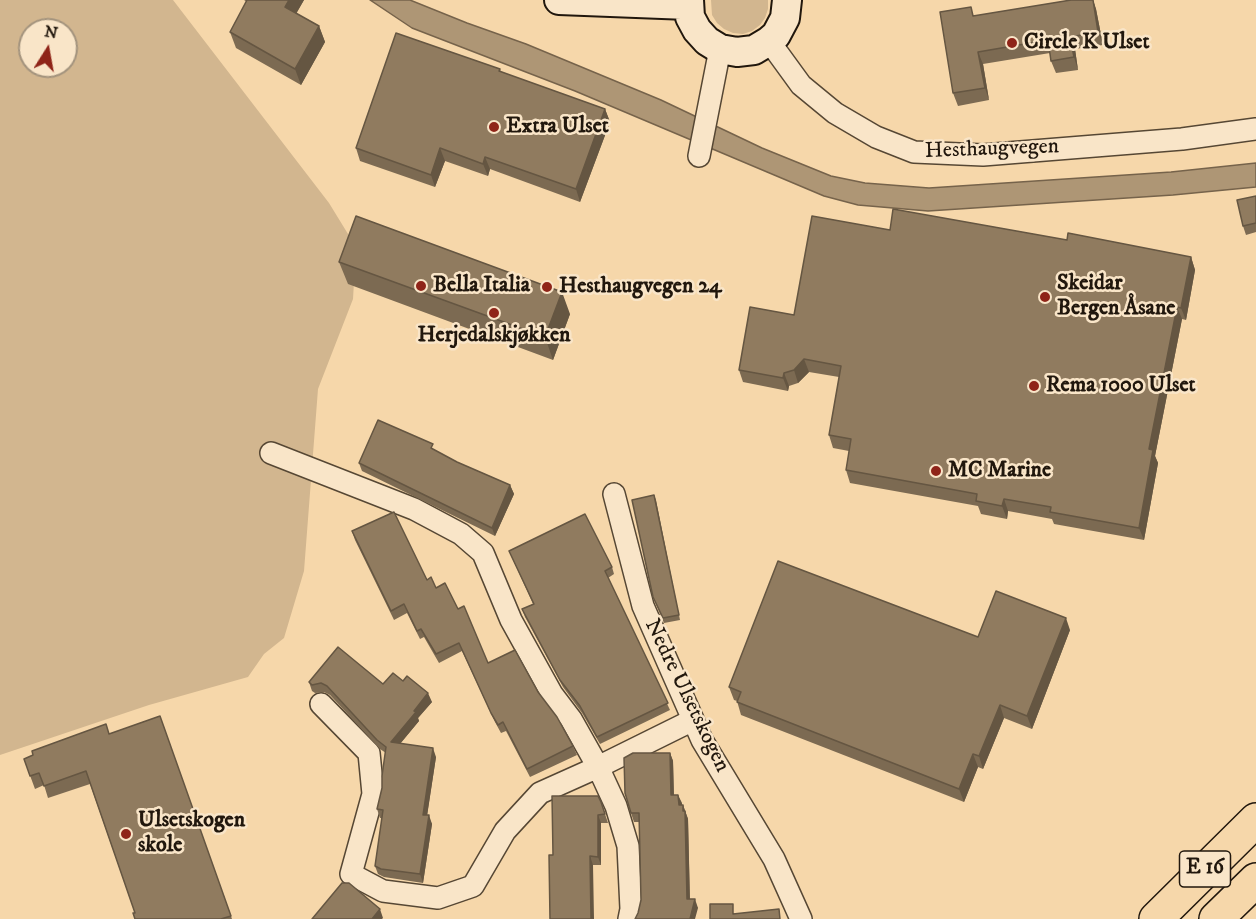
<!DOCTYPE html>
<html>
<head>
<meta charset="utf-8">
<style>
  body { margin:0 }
  #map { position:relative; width:1256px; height:919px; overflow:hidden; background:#f6d7aa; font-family:"IM FELL DW Pica",serif }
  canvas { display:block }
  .north { position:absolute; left:18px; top:18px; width:60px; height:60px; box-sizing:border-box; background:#f9e5c8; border:2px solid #a3937d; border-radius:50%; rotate:11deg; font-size:16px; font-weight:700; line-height:24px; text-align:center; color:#21170d }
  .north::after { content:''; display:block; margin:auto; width:21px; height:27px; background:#8f2418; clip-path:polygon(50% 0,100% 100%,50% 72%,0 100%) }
</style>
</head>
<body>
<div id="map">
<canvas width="1256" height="919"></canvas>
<div class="north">N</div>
</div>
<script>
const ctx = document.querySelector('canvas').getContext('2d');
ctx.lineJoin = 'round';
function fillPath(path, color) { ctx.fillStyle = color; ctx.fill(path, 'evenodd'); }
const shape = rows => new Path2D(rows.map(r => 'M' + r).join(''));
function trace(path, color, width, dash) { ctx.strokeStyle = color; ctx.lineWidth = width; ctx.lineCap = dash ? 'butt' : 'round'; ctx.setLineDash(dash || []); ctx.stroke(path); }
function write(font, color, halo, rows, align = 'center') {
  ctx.font = font + ' "IM FELL DW Pica",serif'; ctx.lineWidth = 5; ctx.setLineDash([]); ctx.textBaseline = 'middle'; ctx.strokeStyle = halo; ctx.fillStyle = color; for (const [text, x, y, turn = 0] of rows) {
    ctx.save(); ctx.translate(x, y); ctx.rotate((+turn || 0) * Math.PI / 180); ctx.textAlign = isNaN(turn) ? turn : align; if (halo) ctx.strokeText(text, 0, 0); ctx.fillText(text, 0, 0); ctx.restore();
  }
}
const green = shape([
  [0,0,173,0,329,203,356,247,353,299,318,389,304,571,284,638,264,654,248,677,149,705,0,755],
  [30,30,66,30,66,66,30,66],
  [711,0,768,0,768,9,765,18,760,25,752,31,743,34,733,33,724,29,717,23,712,15]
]);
const water = shape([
  [370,0,410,0,467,23,526,44,661,100,762,148,831,176,865,183,929,188,1171,172,1256,163,1256,187,1173,195,928,211,858,205,824,196,575,91,412,28,370,0]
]);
const minor = shape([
  [769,41,801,85,835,113,876,137,914,152,983,155,1182,139,1256,129],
  [699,156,720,49],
  [271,453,414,509,461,534,483,553,511,620,552,694,571,719,598,767,616,806,628,846,631,909,629,919],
  [614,494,643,606,702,740,774,859,801,919],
  [321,704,369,753,373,794,351,874,383,891,438,898,473,886,505,831,540,793,598,767,693,720]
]);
const secondary = shape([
  [559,0,688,5],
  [689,0,690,17,697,30,707,41,720,49,737,52,754,50,769,41,776,35,785,18,787,0]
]);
const motorway = shape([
  [1156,919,1256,820],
  [1216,919,1256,880]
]);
const wall = shape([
  [244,0,304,0,296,13,319,26,325,42,301,85,236,48,230,32,247,2],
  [1071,0,1093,0,1096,9,1103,45,1075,49,1078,70,1056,73,1051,61,1050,53,983,64,989,100,958,106,953,93,975,16],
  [500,69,501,72,605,109,610,122,580,202,490,169,488,176,445,161,435,187,360,161,356,148],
  [1256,196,1256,232,1246,235,1243,226],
  [890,230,1067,240,1191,257,1195,270,1186,320,1182,319,1155,456,1158,463,1144,540,1054,524,1052,519,1008,511,1007,519,981,514,978,506,850,483,846,470,849,451,833,448,829,435,839,377,809,372,798,383,789,386,788,391,743,382,739,370,794,315],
  [339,262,570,314,553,360,348,284],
  [435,451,457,462,510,485,514,494,495,536,362,471,359,463],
  [654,495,680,620,664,623,653,597],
  [352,531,427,580,458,609,488,663,538,692,573,746,577,755,530,777,506,731,501,733,495,722,462,651,439,663,424,637,420,639,407,613,394,620,355,540],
  [509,551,612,567,614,574,608,578,670,710,600,744,582,713,563,687,525,617,522,609,533,604],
  [1070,630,1032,729,1004,718,983,769,978,767,964,802,741,715,737,701,734,700,729,687,978,637],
  [403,681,432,702,418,718,419,721,400,744,436,757,427,815,432,824,423,883,384,877,378,874,375,866,382,818,380,818,377,809,382,788,386,753,380,749,330,695,324,692,315,693,312,691,309,682,383,684],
  [160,716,232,919,135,919,135,913,90,784,48,798,44,785,35,789,24,759,109,734],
  [670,753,673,761,674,795,678,795,682,805,683,805,688,819,690,899,698,908,638,913,641,900,639,822,634,822,631,813],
  [601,802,608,823,601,823,601,865,593,865,553,855]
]);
const shadedWall = shape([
  [289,0,304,0,291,23,285,7],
  [1093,0,1096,9,1103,45,1098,32],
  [319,26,325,42,301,85,295,69],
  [1070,37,1075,49,1078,70,1074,57],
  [978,52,983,64,989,100,985,88],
  [605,109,610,122,580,202,576,189],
  [440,148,445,161,435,187,431,175],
  [485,157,490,169,488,176,483,164],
  [1191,257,1195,270,1186,320,1181,308],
  [562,292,570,314,553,360,545,337],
  [1177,307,1182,319,1155,456,1158,463,1144,540,1139,528,1149,449],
  [804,359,809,372,798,383,794,370],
  [784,373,789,386,788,391,783,378],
  [510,485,514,494,495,536,492,528],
  [654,495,656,500,680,620,679,615],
  [1004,499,1008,511,1007,519,1002,506],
  [1066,618,1070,630,1032,729,1027,716],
  [428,693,432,702,418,718,419,721,394,751,391,742,414,711],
  [1000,705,1004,718,983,769,979,756],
  [433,748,436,757,426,823,423,815],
  [670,753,673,761,674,803,671,795],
  [973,754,978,767,964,802,959,789],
  [678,795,682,803,682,813,679,805],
  [683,805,688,819,690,908,687,899],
  [429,815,432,824,423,883,420,874],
  [598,815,601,823,601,865,598,857],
  [590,856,593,865,594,919,591,919],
  [695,899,698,908,695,919,690,919],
  [380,909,383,918,382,919,372,919]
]);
const building = shape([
  [247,0,289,0,285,7,319,26,295,69,230,32,247,0],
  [1071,0,1093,0,1098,32,1070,37,1074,57,1051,61,1048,40,978,52,985,88,953,93,940,12,971,7,973,16,1071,0],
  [396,33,500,69,499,71,605,109,576,189,485,157,483,164,440,148,431,175,356,148,396,33],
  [1256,196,1256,223,1243,226,1237,200,1256,196],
  [893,209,1067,240,1068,233,1191,257,1181,308,1177,307,1149,449,1153,450,1139,528,1050,512,1051,507,1004,499,1002,506,976,501,977,494,846,470,851,439,829,435,841,366,804,359,794,370,784,373,783,378,739,370,750,307,794,315,812,216,890,230,893,209],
  [356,216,562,292,545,337,339,262,356,216],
  [378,420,433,444,431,448,457,462,510,485,492,528,359,463,378,420],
  [654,495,679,615,663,618,653,597,632,500,654,495],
  [394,512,427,580,431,577,436,588,445,583,458,609,464,606,488,663,515,650,538,692,557,717,573,746,527,769,503,722,498,725,491,713,459,643,436,654,421,629,417,631,404,604,391,611,352,531,394,512],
  [585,514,612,567,605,571,668,703,597,737,580,706,560,680,522,609,534,604,509,551,585,514],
  [778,561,978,637,996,591,1066,618,1027,716,1000,705,979,756,973,754,959,789,737,702,741,692,729,687,778,561],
  [338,647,383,684,393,673,403,681,407,676,428,693,414,711,416,712,391,742,433,748,423,815,429,815,420,874,381,869,375,866,383,810,377,809,382,788,382,776,386,747,377,740,327,686,321,683,312,685,309,682,338,647],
  [160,716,231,916,221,919,135,919,133,913,135,913,86,771,44,786,39,773,30,776,24,759,33,755,32,751,106,724,109,734,160,716],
  [633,753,670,753,671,795,678,795,679,805,683,805,683,811,685,811,687,899,695,899,690,919,635,919,638,913,641,900,639,813,631,813,625,793,624,758,633,753],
  [552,796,598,796,601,802,605,814,598,815,598,857,590,856,591,919,550,919,549,855,553,855,552,796],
  [342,883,349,883,380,909,372,919,312,919,342,883],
  [710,904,733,904,733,914,779,909,780,919,710,919,710,904]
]);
const markers = [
  [1012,43,6,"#8f2418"],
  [494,127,6,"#8f2418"],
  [421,286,6,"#8f2418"],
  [547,287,6,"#8f2418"],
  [1045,297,6,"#8f2418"],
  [494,313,6,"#8f2418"],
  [1034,386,6,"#8f2418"],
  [936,471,6,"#8f2418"],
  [126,834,6,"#8f2418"]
];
const shields = [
  [1205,869,51]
];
const shieldNames = [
  ["E 16",1205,869]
];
const poiNames = [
  ["Circle K Ulset",1024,43],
  ["Extra Ulset",506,127],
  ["Skeidar",1057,284],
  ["Bergen Åsane",1057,309],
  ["Bella Italia",433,286],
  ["Hesthaugvegen 24",559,287],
  ["Herjedalskjøkken",494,336,"center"],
  ["Rema 1000 Ulset",1046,386],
  ["MC Marine",948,471],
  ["Ulsetskogen",138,821],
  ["skole",138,846]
];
const streetNames = [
  ["Hesthaugvegen",992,150,-2],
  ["Nedre Ulsetskogen",686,696,64]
];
fillPath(green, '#d2b68f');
fillPath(water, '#ae9675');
trace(water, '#76634b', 1.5);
trace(minor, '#564734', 24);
trace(secondary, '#21170d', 32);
trace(motorway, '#21170d', 36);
trace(minor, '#f9e5c8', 21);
trace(secondary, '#f9e5c8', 28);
trace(motorway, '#f6d7aa', 33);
fillPath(wall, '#7c6a52');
fillPath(shadedWall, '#655642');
fillPath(building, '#907b5f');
trace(building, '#655642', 1.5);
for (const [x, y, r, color] of markers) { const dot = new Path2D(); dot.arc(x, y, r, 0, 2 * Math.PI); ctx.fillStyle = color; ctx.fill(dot); trace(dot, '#f9e5c8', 2); }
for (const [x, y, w] of shields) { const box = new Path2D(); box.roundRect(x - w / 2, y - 18, w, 36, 4.5); ctx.fillStyle = '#f9e5c8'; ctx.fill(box); trace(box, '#21170d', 1.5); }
write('bold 21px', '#21170d', null, shieldNames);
write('bold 22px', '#21170d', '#f9e5c8', poiNames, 'left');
write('22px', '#21170d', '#f9e5c8', streetNames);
</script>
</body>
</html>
